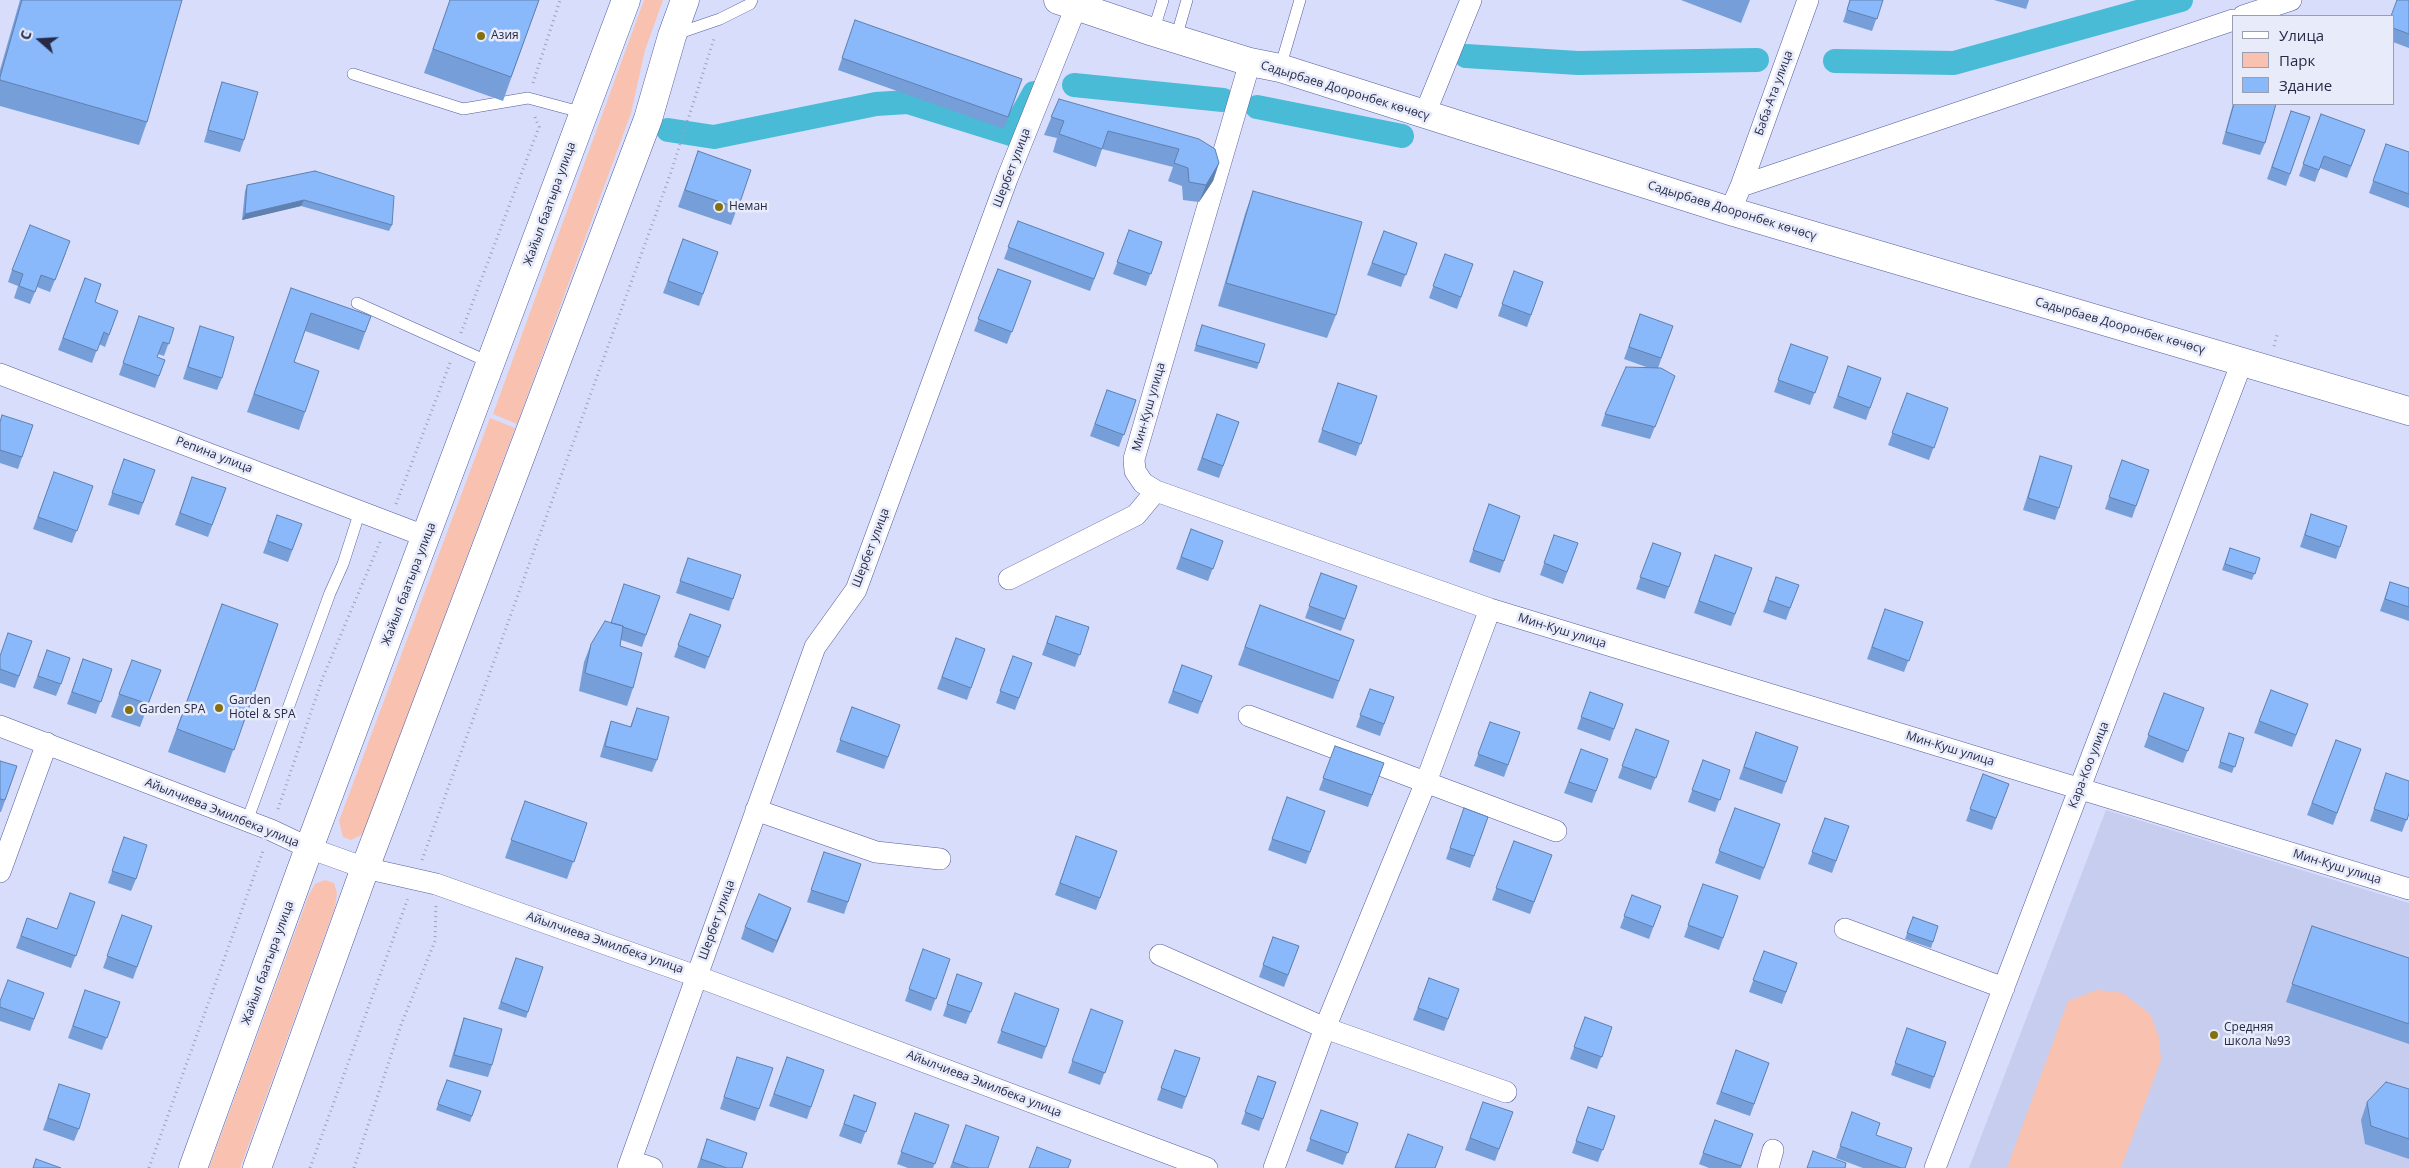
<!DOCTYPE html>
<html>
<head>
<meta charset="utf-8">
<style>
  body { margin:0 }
  #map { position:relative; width:2409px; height:1168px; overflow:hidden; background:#d7ddfb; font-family:"Open Sans",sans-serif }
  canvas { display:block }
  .legend { position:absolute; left:2232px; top:15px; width:162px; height:90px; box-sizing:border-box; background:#e8ebfa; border:1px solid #9a9eb2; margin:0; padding:6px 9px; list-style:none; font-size:15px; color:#262a47 }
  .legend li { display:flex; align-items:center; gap:10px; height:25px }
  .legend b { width:25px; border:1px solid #9a9eb2 }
  .north { position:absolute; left:15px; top:15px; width:50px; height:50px; -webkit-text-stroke:4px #e8ebfa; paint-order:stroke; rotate:289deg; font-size:14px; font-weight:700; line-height:20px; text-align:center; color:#262a47 }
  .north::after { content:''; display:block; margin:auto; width:18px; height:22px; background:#262a47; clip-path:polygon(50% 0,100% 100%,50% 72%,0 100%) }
</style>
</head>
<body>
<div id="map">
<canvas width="2409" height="1168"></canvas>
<ul class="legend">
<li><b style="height:6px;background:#fff"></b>Улица</li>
<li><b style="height:14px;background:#f9c1b0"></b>Парк</li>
<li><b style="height:14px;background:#89b8fb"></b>Здание</li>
</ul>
<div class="north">С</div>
</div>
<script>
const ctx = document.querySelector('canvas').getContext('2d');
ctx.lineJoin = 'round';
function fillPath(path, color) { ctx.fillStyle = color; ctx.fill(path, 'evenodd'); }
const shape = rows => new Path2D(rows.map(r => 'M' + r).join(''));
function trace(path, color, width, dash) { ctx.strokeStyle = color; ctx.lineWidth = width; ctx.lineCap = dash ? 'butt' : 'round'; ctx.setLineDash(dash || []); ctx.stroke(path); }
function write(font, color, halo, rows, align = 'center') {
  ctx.font = font + ' "Open Sans",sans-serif'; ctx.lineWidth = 5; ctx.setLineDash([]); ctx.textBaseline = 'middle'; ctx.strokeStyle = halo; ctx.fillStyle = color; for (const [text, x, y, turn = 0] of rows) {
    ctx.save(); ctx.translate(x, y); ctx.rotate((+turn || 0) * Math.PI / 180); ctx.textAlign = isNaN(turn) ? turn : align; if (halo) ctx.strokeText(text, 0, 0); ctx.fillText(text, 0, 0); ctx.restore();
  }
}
const built = shape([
  [2106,810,2409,903,2409,1168,1969,1168]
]);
const green = shape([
  [644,0,663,0,645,50,631,113,517,424,493,414],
  [490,418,515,428,363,834,351,840,343,837,339,821],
  [325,880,334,883,337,893,335,907,240,1168,209,1168,308,897,315,884],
  [2097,990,2123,993,2151,1015,2159,1038,2161,1060,2121,1168,2007,1168,2068,1001]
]);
const canal = shape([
  [1466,56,1578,63,1757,60],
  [1835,61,1954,63,2181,0],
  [1074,85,1223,100],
  [1257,107,1402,136],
  [668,130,714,137,876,104,908,102,1011,134,1034,93]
]);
const path = shape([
  [533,83,560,0],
  [461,333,539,127,535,117],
  [2274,346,2278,332],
  [396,504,450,363],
  [278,809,323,677,380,542],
  [422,860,670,175,714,39],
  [149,1168,263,851],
  [310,1168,408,898],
  [354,1168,401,1025,435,941,436,905]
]);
const lane = shape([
  [1153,32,1163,0],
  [676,34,720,19,750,4,752,0],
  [1176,38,1187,0],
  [1280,68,1300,0],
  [353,74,463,109,528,98,584,113],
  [357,303,491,363],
  [247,821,330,593,343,564,360,511]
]);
const street = shape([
  [2243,16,2291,0],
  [1250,62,1134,459,1135,471,1143,483,1156,491,1490,609,2409,889],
  [1424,116,1471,0],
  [1741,186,1808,0],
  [1730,211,1741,186,2233,20],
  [0,374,427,537],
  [1009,579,1136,515,1156,491],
  [1249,716,1556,831],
  [0,726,271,830,309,848,365,868,436,884,696,976,1207,1168],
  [756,810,876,852,940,859],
  [0,872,47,743],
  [1845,929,2004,988],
  [1160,955,1325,1028,1506,1092],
  [631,1161,652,1168],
  [628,1168,815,647,856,590,1007,179,1076,7],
  [1274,1168,1325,1028,1426,782,1490,609],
  [1768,1168,1773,1150],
  [1935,1168,2242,362]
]);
const secondary = shape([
  [1058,0,1153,32,1250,62,1280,68,1730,211,2409,411]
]);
const primary = shape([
  [193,1168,309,848,626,0],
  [257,1168,365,868,648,119,672,36,685,0]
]);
const wall = shape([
  [20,0,182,0,147,122,139,145,0,106,0,70],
  [450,0,539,0,503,101,424,73],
  [1681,0,1750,0,1741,23],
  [1850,0,1883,0,1872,31,1843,22],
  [1994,0,2029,0,2026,9],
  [2409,0,2409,48,2393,42,2393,16],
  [855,20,1022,79,1004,129,838,70],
  [222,82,244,140,240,152,204,142,218,94],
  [1059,99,1219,163,1213,181,1199,202,1183,200,1182,186,1168,181,1173,167,1102,149,1096,167,1053,152,1057,138,1044,135],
  [2233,104,2276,104,2265,143,2260,155,2222,144],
  [2291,111,2310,117,2286,186,2267,179],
  [2321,114,2365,130,2347,178,2320,168,2315,182,2299,176],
  [2386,144,2409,152,2409,208,2369,193],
  [698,151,751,170,731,225,678,207],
  [315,171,392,225,389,231,301,206,242,220,245,191,247,185],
  [1253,191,1336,315,1327,338,1218,306,1245,214],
  [1018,221,1104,253,1090,291,1004,259],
  [1129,230,1162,242,1146,286,1113,274],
  [1384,231,1417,243,1401,287,1367,275],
  [683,239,718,252,699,306,663,293],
  [66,253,50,292,37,287,30,304,14,298,18,286,8,282,12,270],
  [1445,254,1473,264,1457,309,1429,298],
  [998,269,1031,281,1007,344,974,331],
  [1514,271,1543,282,1527,327,1498,316],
  [85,278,95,302,118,311,105,347,99,344,92,363,58,350],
  [291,288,371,316,359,350,305,331,294,362,319,371,299,430,247,412],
  [1640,314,1673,326,1658,368,1675,376,1650,439,1601,426,1605,414,1649,368,1624,359],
  [139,316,174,328,164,356,158,354,157,357,165,360,155,388,119,375],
  [1202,325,1259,363,1257,369,1194,351],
  [200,326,222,378,217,390,183,379],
  [1791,344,1828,357,1810,405,1774,392],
  [1848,366,1881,378,1866,420,1833,408],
  [1338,383,1377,396,1356,456,1318,442],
  [1107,390,1136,400,1119,447,1090,436],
  [1907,393,1948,408,1929,460,1888,445],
  [1217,414,1239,422,1219,478,1197,470],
  [0,421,33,425,18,469,0,463],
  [2040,456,2059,508,2055,520,2023,510],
  [124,459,155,470,139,515,108,505],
  [2122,460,2149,470,2132,518,2105,509],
  [54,472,93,486,72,543,33,529],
  [192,477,226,488,208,537,175,525],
  [1489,504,1520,516,1500,573,1469,562],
  [2311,514,2340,547,2336,559,2300,547],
  [277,515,302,524,288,562,263,553],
  [1191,529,1223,541,1208,581,1176,569],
  [1554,535,1578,543,1563,584,1540,575],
  [1653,543,1681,553,1665,599,1636,589],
  [2230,548,2260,558,2252,580,2222,570],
  [1715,555,1752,568,1731,626,1694,613],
  [688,558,733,599,729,611,676,593],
  [1321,573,1357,586,1341,631,1305,618],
  [1776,577,1799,585,1786,620,1763,612],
  [2390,582,2409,588,2409,621,2380,611],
  [660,596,642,647,621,640,620,646,633,688,627,706,579,691,584,662,591,644,611,623],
  [222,604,278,624,225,773,168,752],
  [1260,605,1354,640,1333,699,1238,665],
  [1885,609,1923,622,1904,672,1867,659],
  [690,614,721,625,705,669,674,657],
  [1056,616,1089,627,1075,667,1042,655],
  [956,638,985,649,967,700,937,689],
  [32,641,15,688,0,683,0,656],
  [47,650,61,684,56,696,33,688],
  [1013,656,1032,663,1015,710,996,703],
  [83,659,112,669,96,714,67,704],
  [1182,665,1212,676,1198,714,1168,703],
  [161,670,140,727,111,717,119,694],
  [1370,689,1394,697,1380,736,1356,727],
  [2271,690,2308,704,2292,747,2254,733],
  [1590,692,1623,704,1610,741,1577,729],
  [2164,693,2204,708,2183,763,2144,747],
  [852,707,900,725,884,769,836,752],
  [637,708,657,760,652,772,600,757,607,733,611,721,630,727],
  [1490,722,1520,732,1504,777,1474,766],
  [1636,729,1669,741,1651,790,1618,778],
  [1756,732,1798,747,1782,794,1739,779],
  [2229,733,2244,738,2232,773,2218,768],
  [2336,740,2361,749,2333,825,2307,815],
  [1335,746,1384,763,1368,807,1319,790],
  [1581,749,1608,759,1592,803,1564,793],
  [1703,760,1730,770,1715,812,1688,802],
  [0,761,17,766,1,812,0,812],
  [1983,774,2009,784,1992,830,1966,821],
  [2382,785,2409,813,2402,832,2370,821],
  [1287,797,1325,811,1306,864,1268,850],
  [525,801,587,823,567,879,505,858],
  [1464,808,1488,817,1470,868,1446,859],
  [1735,808,1780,824,1760,880,1715,863],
  [1825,818,1849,826,1832,873,1808,864],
  [1076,836,1117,851,1096,910,1055,895],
  [124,837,136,879,131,891,108,883],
  [1514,841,1552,855,1530,914,1492,900],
  [820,864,861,864,844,914,807,902],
  [1703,884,1738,896,1719,950,1684,937],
  [1632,895,1661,906,1649,939,1620,928],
  [95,902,71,968,16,948,27,918,57,929],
  [791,908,773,953,741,939,745,927],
  [122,915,152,926,133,979,103,968],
  [1913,917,1938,926,1931,948,1905,939],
  [2312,926,2409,958,2409,1044,2286,1002],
  [1273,937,1299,946,1284,987,1259,977],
  [923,949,950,959,931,1011,905,1001],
  [1764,951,1797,963,1782,1004,1749,992],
  [516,958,543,967,526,1018,498,1009],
  [957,974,982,983,966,1024,943,1016],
  [1429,978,1459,989,1444,1031,1413,1020],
  [85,990,120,1002,102,1050,68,1038],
  [44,993,30,1031,0,1021,0,1001],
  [1015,993,1059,1009,1042,1059,997,1043],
  [1091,1009,1123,1021,1100,1085,1068,1073],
  [1585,1017,1612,1027,1597,1069,1570,1059],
  [464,1018,492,1065,488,1077,449,1067,460,1030],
  [1907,1028,1946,1042,1930,1089,1891,1075],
  [1175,1050,1200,1058,1182,1109,1157,1100],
  [1736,1050,1769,1063,1750,1116,1716,1104],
  [787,1057,824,1070,807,1119,769,1106],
  [733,1069,759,1109,755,1121,720,1109],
  [1258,1076,1276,1082,1259,1131,1241,1124],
  [447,1080,481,1091,470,1122,436,1110],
  [2409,1089,2409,1159,2365,1144,2361,1120,2367,1102],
  [854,1095,876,1103,861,1144,839,1136],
  [55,1096,79,1129,74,1141,43,1130],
  [1483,1102,1513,1112,1495,1161,1465,1150],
  [1588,1107,1615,1116,1598,1162,1572,1153],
  [1321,1110,1358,1123,1343,1165,1306,1151],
  [1852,1112,1876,1135,1905,1168,1863,1168,1836,1158],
  [915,1113,949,1125,933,1168,908,1168,897,1164],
  [1715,1120,1753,1134,1741,1168,1709,1168,1699,1164],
  [966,1125,988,1168,950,1168],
  [707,1139,742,1168,697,1168]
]);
const shadedWall = shape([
  [1219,163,1213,181,1199,202,1206,185],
  [304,200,301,206,242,220,245,214],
  [791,908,787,920,773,953,777,941]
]);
const building = shape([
  [22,0,182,0,147,122,0,80,0,77,22,0],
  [450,0,539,0,511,77,433,49,450,0],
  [1850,0,1883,0,1877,19,1847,10,1850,0],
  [2397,0,2409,0,2409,34,2393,28,2393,16,2391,16,2397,0],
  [855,20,1022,79,1008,117,842,58,855,20],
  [222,82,258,92,244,140,208,130,222,82],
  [1059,99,1199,139,1215,149,1219,163,1206,185,1189,182,1188,168,1174,163,1179,149,1108,131,1102,149,1059,134,1064,121,1051,117,1059,99],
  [2234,104,2276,104,2265,143,2226,132,2234,104],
  [2291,111,2310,117,2290,174,2272,167,2291,111],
  [2321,114,2365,130,2351,166,2324,156,2319,170,2303,164,2321,114],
  [2386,144,2409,152,2409,194,2373,181,2386,144],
  [698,151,751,170,738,208,685,190,698,151],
  [315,171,394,196,392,225,304,200,245,214,247,185,315,171],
  [1253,191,1362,222,1336,315,1226,283,1253,191],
  [1018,221,1104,253,1094,279,1008,247,1018,221],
  [30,225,70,241,55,280,41,275,35,292,19,286,23,274,12,270,30,225],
  [1129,230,1162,242,1151,274,1117,262,1129,230],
  [1384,231,1417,243,1406,275,1372,263,1384,231],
  [683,239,718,252,703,294,668,281,683,239],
  [1445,254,1473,264,1461,297,1433,286,1445,254],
  [998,269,1031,281,1012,332,978,319,998,269],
  [1514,271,1543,282,1531,315,1502,304,1514,271],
  [85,278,101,284,95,302,118,311,109,335,104,332,97,351,63,338,85,278],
  [291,288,371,316,365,332,311,313,294,362,319,371,305,412,254,394,291,288],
  [1640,314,1673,326,1661,358,1629,347,1640,314],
  [139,316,174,328,169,344,163,342,157,357,165,360,159,376,123,363,139,316],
  [1202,325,1265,344,1259,363,1196,345,1202,325],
  [200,326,234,337,222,378,188,367,200,326],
  [1791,344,1828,357,1815,393,1778,380,1791,344],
  [1848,366,1881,378,1870,408,1838,396,1848,366],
  [1626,367,1661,368,1675,376,1655,427,1605,414,1626,367],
  [1338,383,1377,396,1361,444,1322,430,1338,383],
  [1107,390,1136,400,1124,435,1095,424,1107,390],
  [1907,393,1948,408,1934,448,1892,433,1907,393],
  [1217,414,1239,422,1223,466,1202,458,1217,414],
  [2,415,33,425,22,457,0,450,0,422,2,415],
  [2040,456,2072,466,2059,508,2028,498,2040,456],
  [124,459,155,470,143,503,112,493,124,459],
  [2122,460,2149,470,2136,506,2109,497,2122,460],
  [54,472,93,486,77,531,38,517,54,472],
  [192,477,226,488,212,525,180,513,192,477],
  [1489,504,1520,516,1504,561,1473,550,1489,504],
  [2311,514,2347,526,2340,547,2305,535,2311,514],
  [277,515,302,524,292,550,268,541,277,515],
  [1191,529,1223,541,1213,569,1181,557,1191,529],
  [1554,535,1578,543,1567,572,1544,563,1554,535],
  [1653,543,1681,553,1669,587,1640,577,1653,543],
  [2230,548,2260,558,2255,574,2225,564,2230,548],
  [1715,555,1752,568,1735,614,1699,601,1715,555],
  [688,558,741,575,733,599,680,581,688,558],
  [1321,573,1357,586,1345,619,1309,606,1321,573],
  [1776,577,1799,585,1790,608,1768,600,1776,577],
  [2390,582,2409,588,2409,607,2385,599,2390,582],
  [624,584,660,596,646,635,623,627,623,626,611,623,624,584],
  [222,604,278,624,234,750,177,729,222,604],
  [1260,605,1354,640,1339,681,1245,647,1260,605],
  [1885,609,1923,622,1909,661,1872,647,1885,609],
  [690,614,721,625,709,657,678,645,690,614],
  [1056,616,1089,627,1080,655,1047,643,1056,616],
  [605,621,623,626,620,646,642,653,633,688,585,673,591,644,605,621],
  [8,633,32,641,19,676,0,669,0,656,8,633],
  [956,638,985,649,971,688,942,677,956,638],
  [47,650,70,658,61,684,38,676,47,650],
  [1013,656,1032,663,1019,698,1000,691,1013,656],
  [83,659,112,669,101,702,72,692,83,659],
  [132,660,161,670,148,704,119,694,132,660],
  [1182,665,1212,676,1202,702,1173,691,1182,665],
  [1370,689,1394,697,1384,724,1360,715,1370,689],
  [2271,690,2308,704,2296,735,2259,721,2271,690],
  [1590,692,1623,704,1614,729,1581,717,1590,692],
  [2164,693,2204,708,2188,751,2148,735,2164,693],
  [852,707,900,725,888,757,840,740,852,707],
  [637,708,669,717,657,760,605,746,611,721,631,727,637,708],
  [1490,722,1520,732,1508,765,1478,754,1490,722],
  [1636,729,1669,741,1656,778,1622,766,1636,729],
  [1756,732,1798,747,1786,782,1744,767,1756,732],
  [2229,733,2244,738,2235,767,2220,762,2229,733],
  [2336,740,2361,749,2337,813,2312,803,2336,740],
  [1335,746,1384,763,1372,795,1323,778,1335,746],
  [1581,749,1608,759,1596,791,1569,782,1581,749],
  [1703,760,1730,770,1720,800,1692,790,1703,760],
  [0,761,17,766,5,800,0,799,0,761],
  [2386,773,2409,781,2409,813,2407,820,2374,809,2386,773],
  [1983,774,2009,784,1996,818,1970,809,1983,774],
  [1287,797,1325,811,1310,852,1272,839,1287,797],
  [525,801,587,823,574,862,511,840,525,801],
  [1464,808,1488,817,1474,856,1450,848,1464,808],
  [1735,808,1780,824,1764,868,1719,851,1735,808],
  [1825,818,1849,826,1836,861,1812,852,1825,818],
  [1076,836,1117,851,1100,898,1060,883,1076,836],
  [124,837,147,845,136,879,112,871,124,837],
  [1514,841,1552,855,1534,902,1496,888,1514,841],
  [824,852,861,864,848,902,811,890,824,852],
  [1703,884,1738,896,1723,938,1688,925,1703,884],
  [70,893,95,902,76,956,21,936,27,918,57,929,70,893],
  [759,894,791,908,777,941,745,927,759,894],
  [1632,895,1661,906,1653,927,1624,916,1632,895],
  [122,915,152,926,137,967,107,956,122,915],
  [1913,917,1938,926,1933,942,1907,933,1913,917],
  [2312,926,2409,958,2409,1024,2292,984,2312,926],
  [1273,937,1299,946,1288,975,1263,965,1273,937],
  [923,949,950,959,936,999,909,989,923,949],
  [1764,951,1797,963,1786,992,1753,980,1764,951],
  [516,958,543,967,528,1012,501,1002,516,958],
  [957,974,982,983,971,1012,947,1004,957,974],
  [1429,978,1459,989,1448,1019,1418,1008,1429,978],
  [8,980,44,993,34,1019,0,1007,0,1001,8,980],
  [85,990,120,1002,107,1038,73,1026,85,990],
  [1015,993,1059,1009,1046,1047,1001,1031,1015,993],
  [1091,1009,1123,1021,1105,1073,1072,1061,1091,1009],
  [1585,1017,1612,1027,1602,1057,1574,1047,1585,1017],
  [464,1018,502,1029,492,1065,454,1055,464,1018],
  [1907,1028,1946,1042,1934,1077,1895,1063,1907,1028],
  [1175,1050,1200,1058,1186,1097,1161,1088,1175,1050],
  [1736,1050,1769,1063,1754,1104,1721,1092,1736,1050],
  [737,1057,773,1068,759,1109,724,1097,737,1057],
  [787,1057,824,1070,811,1107,774,1094,787,1057],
  [1258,1076,1276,1082,1263,1119,1245,1112,1258,1076],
  [447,1080,481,1091,472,1116,438,1104,447,1080],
  [2386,1082,2409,1089,2409,1139,2371,1126,2367,1102,2386,1082],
  [59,1084,90,1094,79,1129,48,1118,59,1084],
  [854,1095,876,1103,866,1132,844,1124,854,1095],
  [1483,1102,1513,1112,1499,1149,1470,1138,1483,1102],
  [1588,1107,1615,1116,1603,1150,1576,1141,1588,1107],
  [1321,1110,1358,1123,1348,1153,1310,1139,1321,1110],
  [1852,1112,1880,1123,1876,1135,1912,1148,1905,1168,1901,1168,1840,1146,1852,1112],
  [915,1113,949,1125,935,1164,901,1152,915,1113],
  [1715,1120,1753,1134,1741,1166,1703,1153,1715,1120],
  [966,1125,999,1137,988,1168,969,1168,953,1162,966,1125],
  [1408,1134,1443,1147,1435,1168,1395,1168,1408,1134],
  [707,1139,747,1153,742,1168,727,1168,701,1159,707,1139],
  [1037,1147,1071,1160,1068,1168,1029,1168,1037,1147],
  [1813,1151,1846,1163,1845,1168,1807,1168,1813,1151],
  [36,1159,61,1168,33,1168,36,1159]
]);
const markers = [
  [481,36,5,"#837110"],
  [719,207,5,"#837110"],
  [219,708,5,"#837110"],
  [129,710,5,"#837110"],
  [2214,1035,5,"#837110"]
];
const poiNames = [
  ["Азия",491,36],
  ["Неман",729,207],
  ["Garden",229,701],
  ["Hotel & SPA",229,715],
  ["Garden SPA",139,710],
  ["Средняя",2224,1028],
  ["школа №93",2224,1042]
];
const streetNames = [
  ["Садырбаев Дооронбек көчөсү",1345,91,17],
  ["Баба-Ата улица",1774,93,-70],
  ["Шербет улица",1012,168,-69],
  ["Жайыл баатыра улица",550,204,-70],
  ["Садырбаев Дооронбек көчөсү",1732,211,17],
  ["Садырбаев Дооронбек көчөсү",2120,326,16],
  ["Мин-Куш улица",1149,407,-74],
  ["Репина улица",214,455,21],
  ["Шербет улица",871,548,-69],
  ["Жайыл баатыра улица",409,584,-69],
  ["Мин-Куш улица",1562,631,17],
  ["Мин-Куш улица",1950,749,17],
  ["Кара-Коо улица",2089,765,-69],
  ["Айылчиева Эмилбека улица",222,813,22],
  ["Мин-Куш улица",2337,867,17],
  ["Шербет улица",717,920,-70],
  ["Айылчиева Эмилбека улица",605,943,19],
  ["Жайыл баатыра улица",268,963,-70],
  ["Айылчиева Эмилбека улица",984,1084,21]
];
fillPath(built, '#c7cdee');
fillPath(green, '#f9c1b0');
trace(canal, '#49bbd6', 24);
trace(lane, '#555d9e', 12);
trace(street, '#555d9e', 22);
trace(secondary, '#555d9e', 29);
trace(primary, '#555d9e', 29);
trace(path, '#9aa0bd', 3, [1, 4]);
trace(lane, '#fff', 11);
trace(street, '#fff', 21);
trace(secondary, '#fff', 28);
trace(primary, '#fff', 28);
fillPath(wall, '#769ed8');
fillPath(shadedWall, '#6081b0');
fillPath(building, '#89b8fb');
trace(building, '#6081b0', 1);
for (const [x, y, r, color] of markers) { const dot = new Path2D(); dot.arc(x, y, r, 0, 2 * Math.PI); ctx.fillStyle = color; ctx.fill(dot); trace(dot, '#e8ebfa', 2); }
write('12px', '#262a47', '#e8ebfa', poiNames, 'left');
write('12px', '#262a47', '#e8ebfa', streetNames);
</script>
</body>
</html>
